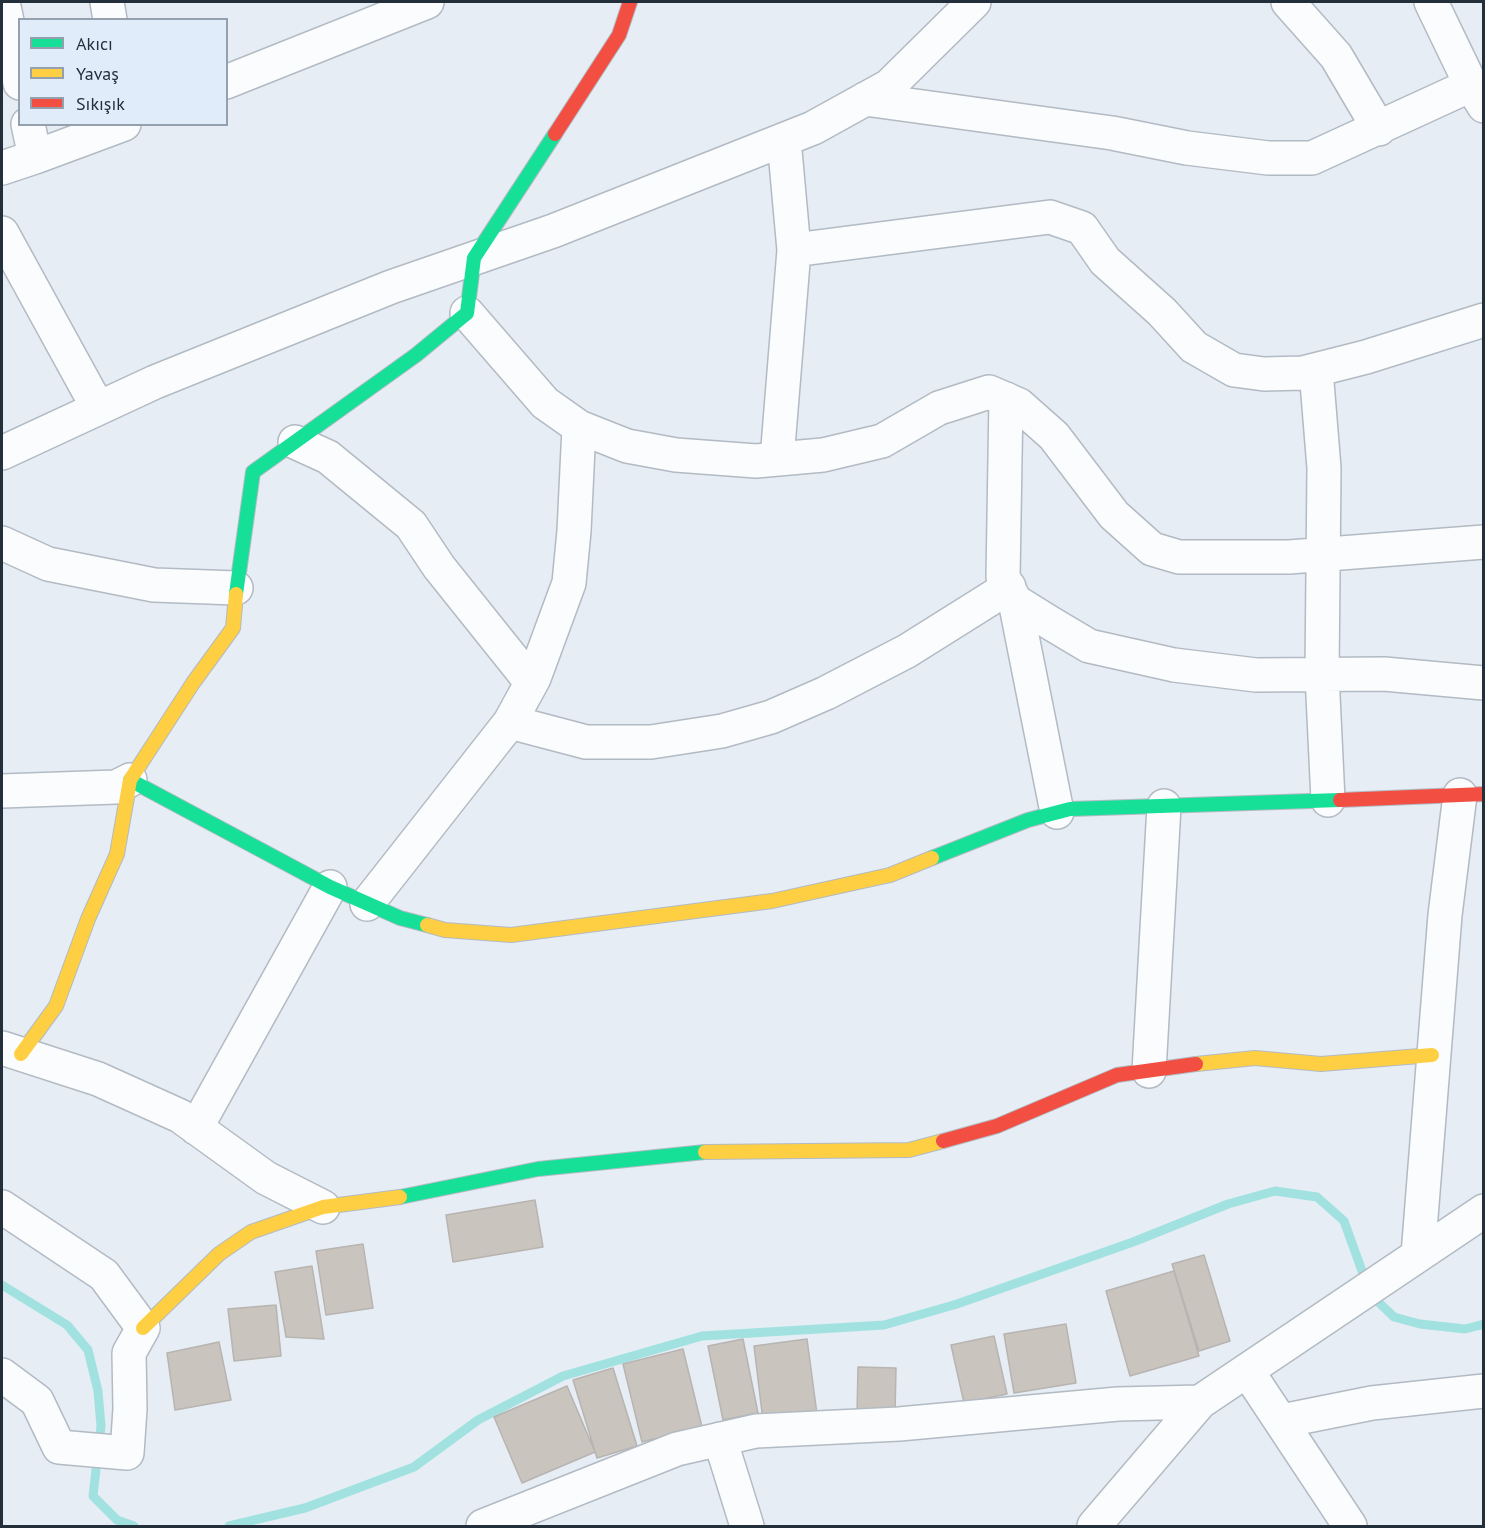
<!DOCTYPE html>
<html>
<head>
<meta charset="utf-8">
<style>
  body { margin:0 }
  #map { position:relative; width:1485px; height:1528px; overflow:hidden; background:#e6edf4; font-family:"PT Sans",sans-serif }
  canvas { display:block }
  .frame { position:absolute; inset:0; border:3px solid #242f3c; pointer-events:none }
  .legend { position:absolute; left:18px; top:18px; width:210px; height:108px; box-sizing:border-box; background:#e0ecfa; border:2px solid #95a0ae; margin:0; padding:8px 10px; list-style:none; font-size:18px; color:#242f3c }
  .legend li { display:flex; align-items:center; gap:12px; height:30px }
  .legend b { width:30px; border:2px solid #95a0ae }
</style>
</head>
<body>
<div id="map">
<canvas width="1485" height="1528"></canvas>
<div class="frame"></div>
<ul class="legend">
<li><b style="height:8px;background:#16e098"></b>Akıcı</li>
<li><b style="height:8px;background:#ffcf43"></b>Yavaş</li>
<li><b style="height:8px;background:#f24e42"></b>Sıkışık</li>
</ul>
</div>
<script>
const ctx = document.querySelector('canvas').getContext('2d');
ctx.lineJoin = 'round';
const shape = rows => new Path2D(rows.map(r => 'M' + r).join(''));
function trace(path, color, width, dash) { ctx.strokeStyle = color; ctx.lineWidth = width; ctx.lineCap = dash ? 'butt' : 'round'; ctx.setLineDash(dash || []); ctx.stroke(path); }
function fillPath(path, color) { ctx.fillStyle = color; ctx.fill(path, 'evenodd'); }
const stream = shape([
  [2,1285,67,1325,88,1350,98,1391,101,1426,93,1496,117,1520,134,1526],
  [1371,1295,1394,1317,1420,1324,1465,1329,1484,1324],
  [229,1526,305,1508,414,1467,478,1420,563,1376,702,1336,884,1325,957,1304,1133,1242,1228,1204,1275,1191,1317,1197,1344,1221,1366,1282]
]);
const building = shape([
  [535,1200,543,1247,453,1262,446,1215,535,1200],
  [363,1244,373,1308,326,1315,316,1251,363,1244],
  [1204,1255,1230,1341,1199,1351,1172,1264,1204,1255],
  [312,1266,324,1339,286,1337,275,1272,312,1266],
  [1174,1271,1199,1356,1130,1376,1106,1291,1174,1271],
  [276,1305,281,1356,234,1361,228,1309,276,1305],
  [1066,1324,1076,1383,1014,1393,1004,1334,1066,1324],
  [994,1336,1007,1394,964,1403,951,1345,994,1336],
  [743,1339,758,1413,723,1420,708,1346,743,1339],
  [807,1339,817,1414,763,1421,754,1346,807,1339],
  [219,1342,231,1400,175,1410,167,1353,219,1342],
  [683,1349,702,1427,642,1442,623,1364,683,1349],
  [858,1367,896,1368,895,1415,857,1414,858,1367],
  [613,1368,637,1446,597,1458,573,1380,613,1368],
  [567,1386,595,1452,522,1483,494,1417,567,1386]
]);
const street = shape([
  [3,2,20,83],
  [107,2,110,20],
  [1288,2,1336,56,1379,129],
  [1431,2,1471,85,1484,106],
  [226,82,427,2],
  [865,99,1112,133,1187,148,1268,158,1312,158,1471,85],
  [35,157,124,124],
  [2,168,35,157,28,124],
  [2,233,98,408],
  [794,250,1050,217,1082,228,1105,261,1162,312,1194,347,1234,370,1264,374,1303,373,1366,357,1484,320],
  [467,313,545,403,579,427,627,446,676,455,756,461,823,455,882,441,939,408,989,392,1019,405,1054,436,1114,515,1152,549,1179,557,1289,557,1484,542],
  [1316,370,1324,468,1322,675,1328,800],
  [1006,399,1003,577,1015,601,1052,624,1089,646,1174,665,1256,675,1384,674,1484,683],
  [295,442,328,457,411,525,439,567,531,682],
  [2,453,155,382,391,287,553,231,813,128,889,86,974,2],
  [777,459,794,250,784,140],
  [2,543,48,564,154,585,236,588],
  [1015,601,1057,812],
  [510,722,586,742,651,742,722,731,771,717,826,693,907,651,1009,587],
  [2,791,116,787,130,780],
  [367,904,510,722,534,678,569,583,574,531,579,427],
  [2,1048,98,1079,180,1116,266,1178,323,1207],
  [1149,1071,1164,806],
  [196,1128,330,887],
  [2,1207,104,1275,143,1328,129,1353,130,1409,127,1453,59,1447,37,1401,2,1375],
  [1418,1255,1445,915,1460,795],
  [1248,1372,1350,1526],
  [1282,1421,1372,1403,1484,1391],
  [720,1439,747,1526],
  [483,1526,677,1449,756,1431,899,1424,1118,1404,1200,1402],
  [1094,1526,1200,1402,1484,1211]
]);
const fast = shape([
  [236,594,253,472,416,355,467,313,474,258,555,134],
  [130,780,330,887,400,918,427,925],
  [932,858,1028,820,1070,809,1340,800],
  [400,1197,538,1169,705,1152]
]);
const slow = shape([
  [427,925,445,930,511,935,772,901,890,875,932,858],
  [21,1054,56,1006,88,919,117,854,130,780,193,683,233,628,236,594],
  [1196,1064,1255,1058,1321,1064,1432,1055],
  [705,1152,909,1150,943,1141],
  [143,1328,219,1254,251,1232,323,1207,400,1197]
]);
const jam = shape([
  [555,134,619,35,630,2],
  [1340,800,1484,794],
  [943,1141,997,1126,1117,1075,1196,1064]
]);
trace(stream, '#a1e2e1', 9);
fillPath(building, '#c9c4bd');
trace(building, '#b7b4b1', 1.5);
trace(street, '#b2bac3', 36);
trace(fast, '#b2bac3', 16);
trace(slow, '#b2bac3', 16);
trace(jam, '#b2bac3', 16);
trace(street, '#fbfcfd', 33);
trace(fast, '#16e098', 14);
trace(slow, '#ffcf43', 14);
trace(jam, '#f24e42', 14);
</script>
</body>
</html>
